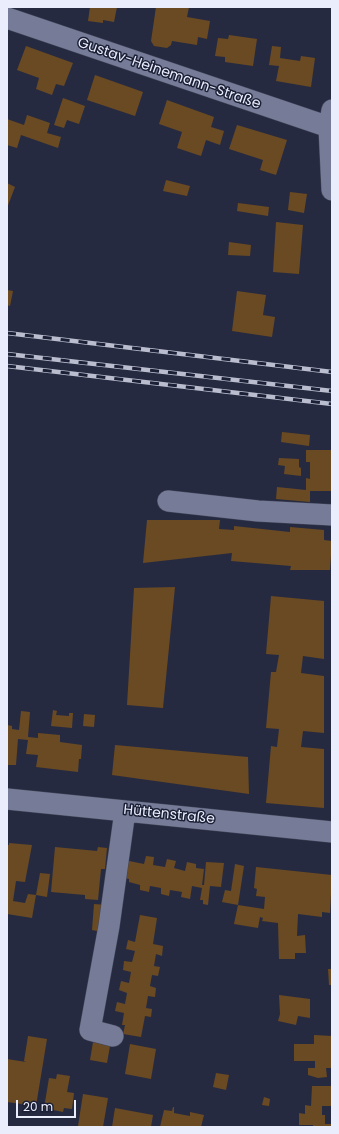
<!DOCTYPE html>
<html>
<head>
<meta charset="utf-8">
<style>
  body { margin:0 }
  #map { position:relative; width:339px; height:1134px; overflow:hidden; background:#262a41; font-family:Poppins,sans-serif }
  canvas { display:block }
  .frame { position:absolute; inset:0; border:8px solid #e9edfc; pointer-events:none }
  .scale { position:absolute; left:16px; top:1100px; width:60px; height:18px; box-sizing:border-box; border:2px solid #e9edfc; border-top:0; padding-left:5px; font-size:12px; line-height:14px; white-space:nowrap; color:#e9edfc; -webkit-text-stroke:3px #1c2036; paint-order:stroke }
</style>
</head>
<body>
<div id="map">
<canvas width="339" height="1134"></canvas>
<div class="frame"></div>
<div class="scale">20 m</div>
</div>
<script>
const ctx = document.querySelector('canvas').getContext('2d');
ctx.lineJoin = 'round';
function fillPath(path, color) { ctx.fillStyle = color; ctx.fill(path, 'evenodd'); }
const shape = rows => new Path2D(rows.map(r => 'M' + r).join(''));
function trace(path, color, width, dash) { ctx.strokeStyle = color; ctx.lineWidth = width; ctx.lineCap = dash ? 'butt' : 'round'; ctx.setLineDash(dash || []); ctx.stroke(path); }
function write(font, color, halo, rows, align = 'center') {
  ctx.font = font + ' Poppins,sans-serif'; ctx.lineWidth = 3; ctx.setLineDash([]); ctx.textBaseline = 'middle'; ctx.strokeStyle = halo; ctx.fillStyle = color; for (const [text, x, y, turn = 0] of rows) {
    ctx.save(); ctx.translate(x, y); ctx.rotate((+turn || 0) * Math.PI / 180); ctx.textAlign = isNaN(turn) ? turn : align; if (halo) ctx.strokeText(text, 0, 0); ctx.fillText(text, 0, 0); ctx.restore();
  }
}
const building = shape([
  [90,7,117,7,114,22,103,20,103,23,88,21],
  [156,7,189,7,187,17,210,21,207,39,198,37,197,45,172,41,171,45,167,48,154,46,151,41],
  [229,35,257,39,253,66,225,62,225,57,215,56,218,38,228,39],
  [26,46,73,63,64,86,56,84,52,95,36,89,39,78,17,70],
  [272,46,281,47,280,58,300,61,301,56,315,58,311,87,276,81,279,66,269,65],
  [95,75,143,92,135,116,87,100],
  [63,98,85,106,79,124,67,120,64,128,54,125],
  [167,100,214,117,211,127,224,131,220,145,206,140,201,156,177,148,182,132,159,124],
  [27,115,50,123,47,133,61,137,58,148,21,135,17,148,7,145,7,119,24,125],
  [237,125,287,140,276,175,260,170,263,160,229,149],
  [166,180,190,186,187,196,163,191],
  [7,183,15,187,7,208],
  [290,192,307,194,304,213,288,210],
  [238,203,269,207,268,216,237,211],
  [276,222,303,225,299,274,273,272],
  [229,242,251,245,250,256,228,255],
  [7,290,13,291,10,306,7,305],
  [237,291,266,295,263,315,275,317,272,337,232,331],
  [282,432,310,435,309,446,281,442],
  [306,450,332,450,332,491,310,491,310,502,276,499,277,487,306,490,306,478,310,479,310,462,306,462],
  [279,458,299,459,299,467,301,468,301,476,284,474,285,466,278,465],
  [147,520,220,520,219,529,234,530,234,526,290,532,290,527,324,530,324,540,332,541,330,570,290,570,291,566,231,561,232,553,143,563],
  [175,587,163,708,127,705,134,588],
  [271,596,324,601,324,659,303,656,301,673,324,676,324,733,303,731,301,747,324,749,324,808,266,803,271,746,277,747,279,729,266,728,271,672,276,672,279,655,266,654],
  [53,710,57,711,56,715,69,716,69,713,73,713,72,728,51,726],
  [21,711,30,712,28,737,38,738,38,733,60,735,60,742,82,745,81,759,79,759,78,772,36,767,38,755,26,754,28,740,18,739,16,765,7,765,7,725,12,726,12,729,19,730],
  [84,714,95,715,94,727,83,726],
  [115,745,248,757,249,794,112,775],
  [9,843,32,845,25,882,16,881,13,901,25,903,28,894,36,895,32,918,7,914,7,845,9,845],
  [55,847,97,851,98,847,107,848,105,869,101,869,98,900,85,899,85,895,51,892],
  [146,856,154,857,153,865,165,867,167,859,176,861,174,868,185,871,187,862,196,864,196,868,204,869,202,885,204,885,206,862,224,863,221,887,210,886,208,905,203,904,203,900,200,900,202,888,192,886,190,899,181,897,182,892,170,890,169,896,161,894,161,888,150,886,149,892,140,890,140,885,129,882,129,879,120,877,124,860,144,864],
  [235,864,244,866,238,905,222,902,225,890,231,891],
  [256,867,332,875,330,913,322,912,322,917,298,914,297,936,305,935,306,953,295,953,295,959,279,959,278,923,262,921,263,918,260,917,258,928,234,924,238,905,264,909,265,897,256,896,257,889,254,888],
  [40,873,50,874,47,897,36,895],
  [94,904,107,905,102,932,92,930],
  [140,915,157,918,153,944,163,946,162,956,156,954,154,966,160,967,158,976,152,975,150,986,156,988,155,997,148,996,146,1008,152,1009,151,1017,145,1016,141,1037,123,1034,125,1025,122,1025,124,1013,115,1011,117,1002,125,1004,127,993,119,990,121,981,129,983,131,972,123,970,124,961,132,962,135,951,126,949,128,940,135,942],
  [328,969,332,969,332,985,329,985],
  [279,995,310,999,310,1018,298,1016,296,1025,278,1021,280,1014],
  [314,1035,332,1036,332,1068,326,1068,327,1077,318,1078,308,1075,308,1068,315,1068,315,1061,294,1061,294,1044,314,1044],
  [28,1036,47,1039,36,1106,7,1102,7,1059,26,1062,24,1061],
  [93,1042,110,1046,107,1063,90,1060],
  [130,1044,156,1049,151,1079,125,1074],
  [216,1073,229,1075,226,1090,213,1087],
  [57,1074,70,1076,67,1092,74,1093,72,1109,64,1108,63,1112,44,1108,49,1078,56,1079],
  [312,1086,332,1086,332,1106,322,1106,322,1115,325,1115,325,1124,332,1124,332,1127,313,1127,313,1125,299,1125,299,1113,305,1114,305,1105,311,1106],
  [83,1094,108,1098,103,1127,78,1126],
  [264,1097,270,1099,269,1106,262,1105],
  [173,1107,174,1107,174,1113,190,1116,190,1112,204,1115,201,1127,160,1127,164,1110,172,1111],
  [115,1108,153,1115,151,1127,112,1127]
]);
const minor = shape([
  [7,18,332,128],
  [332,110,329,128,332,190],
  [168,501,258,511,332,515],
  [7,799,332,832],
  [113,1036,90,1030,109,926,125,811]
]);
const rail = shape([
  [7,333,332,372],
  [7,354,332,391],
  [7,366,332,404]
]);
const streetNames = [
  ["Gustav-Heinemann-Straße",169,74,19],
  ["Hüttenstraße",169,815,6]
];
fillPath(building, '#6a4a22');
trace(minor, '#43475a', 22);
trace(minor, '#767c97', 21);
trace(rail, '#b9bdce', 4.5);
trace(rail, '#1c2036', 3, [9]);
write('14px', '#e9edfc', '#1c2036', streetNames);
</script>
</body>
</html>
